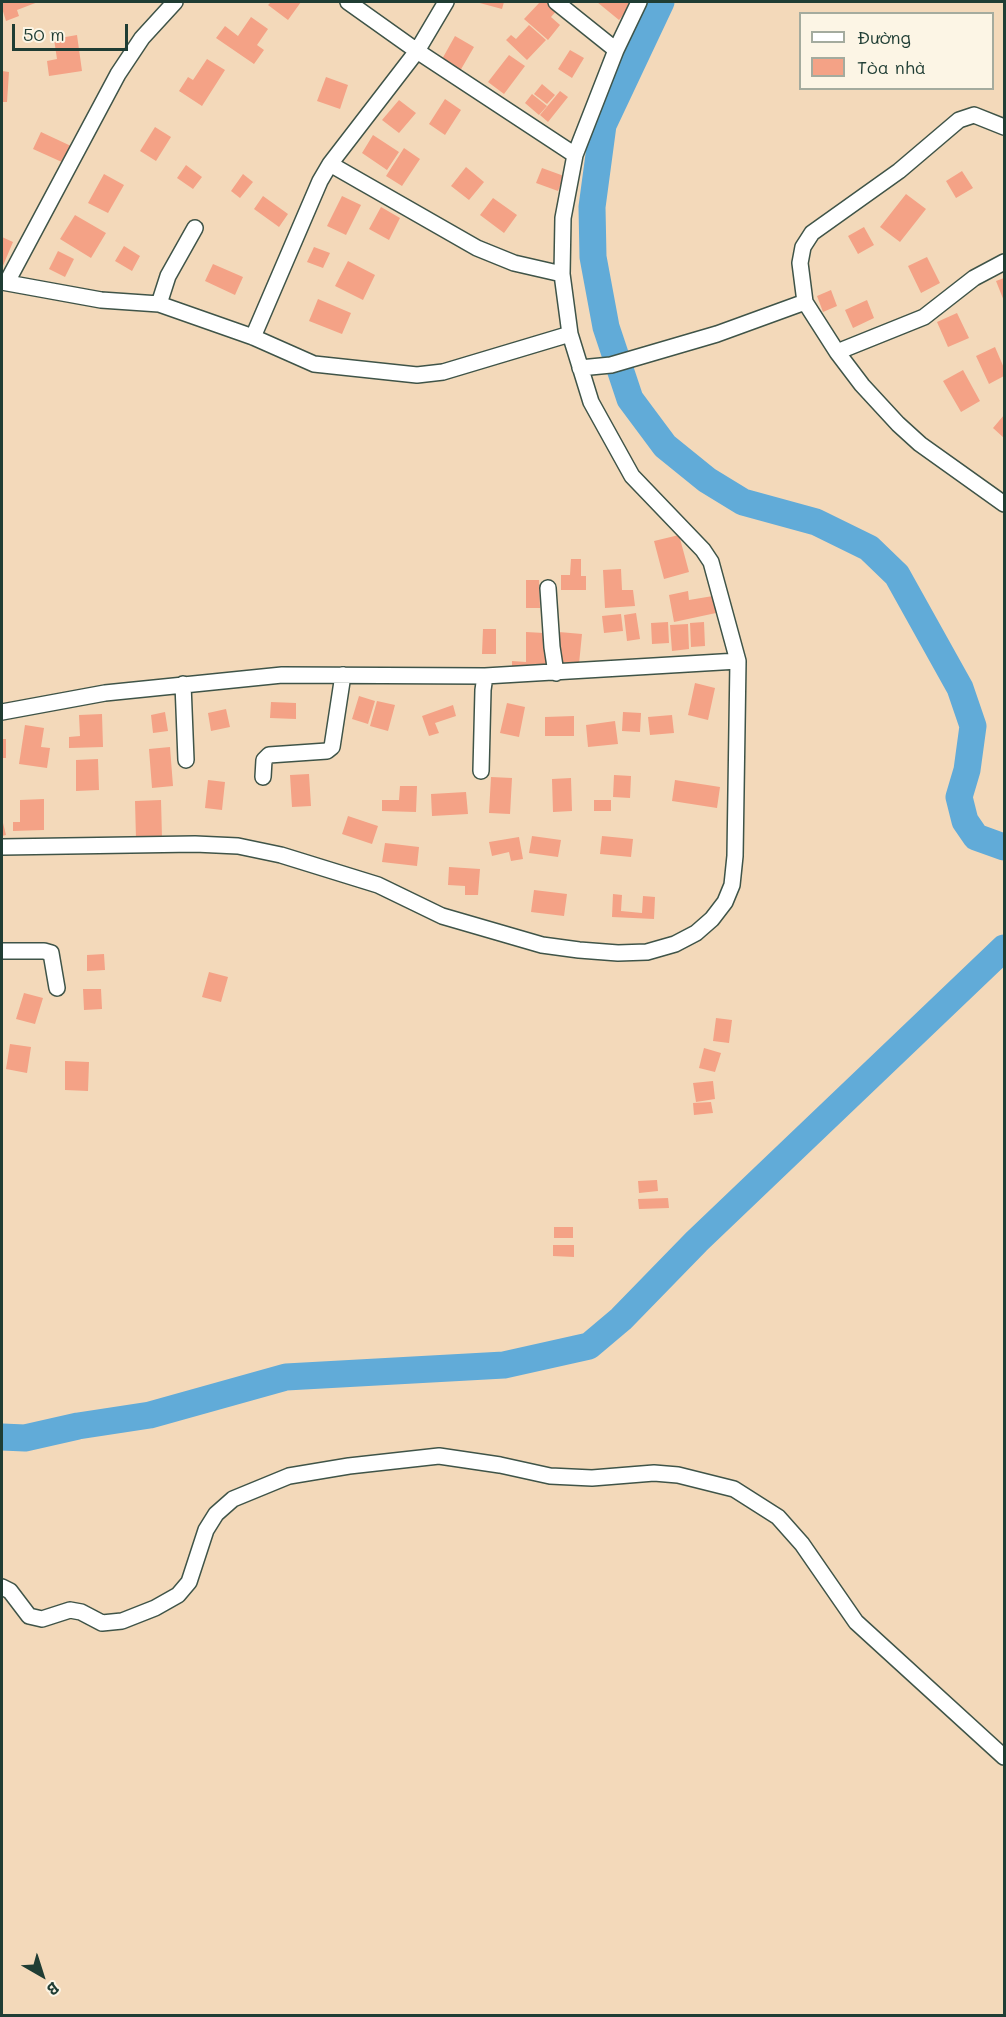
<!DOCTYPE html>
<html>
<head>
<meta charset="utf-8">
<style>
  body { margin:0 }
  #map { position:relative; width:1006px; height:2017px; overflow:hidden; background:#f3d9ba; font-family:Mali,sans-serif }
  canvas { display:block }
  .frame { position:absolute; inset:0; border:3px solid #1f3d34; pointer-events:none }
  .legend { position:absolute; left:799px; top:12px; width:195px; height:78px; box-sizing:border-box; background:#fcf5e5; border:2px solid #a4ab9e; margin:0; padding:8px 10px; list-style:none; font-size:18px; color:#1f3d34 }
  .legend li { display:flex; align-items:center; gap:12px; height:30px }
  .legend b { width:30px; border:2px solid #a4ab9e }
  .north { position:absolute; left:12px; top:1945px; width:60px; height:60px; -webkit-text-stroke:4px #fcf5e5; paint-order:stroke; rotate:141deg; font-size:16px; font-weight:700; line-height:24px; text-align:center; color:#1f3d34 }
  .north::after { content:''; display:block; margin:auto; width:21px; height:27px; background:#1f3d34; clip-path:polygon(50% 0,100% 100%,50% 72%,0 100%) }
  .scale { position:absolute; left:12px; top:24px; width:116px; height:27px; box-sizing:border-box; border:3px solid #1f3d34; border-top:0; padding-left:8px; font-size:18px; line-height:21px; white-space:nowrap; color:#1f3d34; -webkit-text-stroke:4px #fcf5e5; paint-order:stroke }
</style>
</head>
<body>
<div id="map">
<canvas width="1006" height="2017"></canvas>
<div class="frame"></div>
<ul class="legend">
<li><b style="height:8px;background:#fff"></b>Đường</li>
<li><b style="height:16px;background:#f4a286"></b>Tòa nhà</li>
</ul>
<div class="north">B</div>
<div class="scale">50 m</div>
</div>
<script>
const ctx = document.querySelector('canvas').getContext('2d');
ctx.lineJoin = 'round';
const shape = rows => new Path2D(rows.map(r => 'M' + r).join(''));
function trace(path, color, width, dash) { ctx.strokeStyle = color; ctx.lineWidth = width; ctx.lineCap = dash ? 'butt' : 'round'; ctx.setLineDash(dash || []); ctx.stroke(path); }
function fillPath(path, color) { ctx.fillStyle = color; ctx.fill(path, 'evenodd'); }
const river = shape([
  [661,2,603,125,592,207,593,257,606,327,630,399,665,446,707,480,743,502,816,522,869,548,897,575,960,688,973,726,967,770,959,797,965,821,976,837,1004,847],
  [2,1437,25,1438,78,1426,150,1415,286,1377,504,1365,589,1346,621,1319,697,1241,1004,948]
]);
const building = shape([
  [2,2,38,2,17,10,19,16,6,21,2,8],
  [271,2,301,2,288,20,268,5],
  [476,2,504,2,502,9],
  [540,2,551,2,559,8,551,17,560,25,548,40,524,19],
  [597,2,628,2,632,4,619,20],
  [251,17,268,29,257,45,264,50,254,64,216,38,225,26,238,36],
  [529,25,546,40,527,60,506,40,511,35,516,39],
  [77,35,82,71,49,76,47,61,57,59,54,39],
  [455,36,474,47,460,71,441,61],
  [570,50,584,58,572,78,558,69],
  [509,55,525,66,504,94,488,82],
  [207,59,225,70,202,106,179,91,188,77,193,80],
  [2,71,9,72,7,102,2,102],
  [326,77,348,85,340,109,317,101],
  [542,84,555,95,547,104,534,94],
  [560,91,568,97,548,122,540,115],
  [532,94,547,106,539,115,525,103],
  [445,99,461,110,445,135,429,124],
  [399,100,416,113,399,133,382,120],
  [155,127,171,137,156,161,140,151],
  [41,132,71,146,64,163,33,149],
  [373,135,399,152,387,170,362,153],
  [404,148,420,159,402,186,386,176],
  [186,165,202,177,193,189,177,178],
  [466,167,484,182,469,200,451,186],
  [542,168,564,176,558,191,536,183],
  [962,171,973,188,956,198,946,181],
  [104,174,124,185,108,213,88,203],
  [243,174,253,182,240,198,231,191],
  [906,194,926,209,900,242,880,227],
  [263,196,288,214,279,227,254,209],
  [342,196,361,205,346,235,327,226],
  [493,198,517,215,504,233,480,215],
  [381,207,400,218,389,240,369,229],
  [75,215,106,233,91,258,60,239],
  [864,227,874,245,858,254,848,236],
  [2,237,13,242,2,268],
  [124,246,140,256,132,271,115,261],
  [314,247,330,253,323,268,307,262],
  [58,251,74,259,65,277,49,269],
  [927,257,940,283,921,293,908,266],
  [348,261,375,275,363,300,335,286],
  [213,264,243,277,235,295,205,281],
  [1004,278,1004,301,996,281],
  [831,290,837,306,823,312,817,296],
  [318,299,351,313,342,334,309,321],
  [867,300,874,318,853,328,845,310],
  [957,313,969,338,948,347,937,322],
  [995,347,1004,368,1004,376,989,384,976,356],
  [963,370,980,401,961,412,943,381],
  [1004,415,1004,438,993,428],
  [679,535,689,572,664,579,654,541],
  [571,559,581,559,581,576,586,576,586,590,561,590,561,575,570,575],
  [621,569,622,590,633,590,635,606,605,608,603,570],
  [526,580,539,580,540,608,526,608],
  [688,591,689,600,713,596,716,613,674,622,669,595],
  [636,613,640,639,627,641,624,615],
  [621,614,623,631,604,633,602,616],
  [668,622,669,643,652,644,651,623],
  [704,622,705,646,691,647,690,623],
  [688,624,689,649,672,651,670,625],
  [483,629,496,629,496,654,482,654],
  [526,632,544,633,544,652,548,652,548,670,512,670,512,661,526,662],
  [559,632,582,634,579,664,557,662],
  [695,683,715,688,708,720,688,715],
  [359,696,375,701,368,724,352,719],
  [377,701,395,705,388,731,370,726],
  [271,702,296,703,296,719,270,718],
  [507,703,525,707,519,737,500,733],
  [453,705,456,716,435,723,439,733,429,736,422,716],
  [226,709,230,727,211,731,208,713],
  [165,712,168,731,153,733,151,715],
  [623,712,641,713,640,732,622,731],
  [102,714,103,747,69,748,69,737,80,736,79,715],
  [672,715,674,733,650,735,648,717],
  [574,716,574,736,545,736,545,717],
  [615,721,618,744,588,747,586,725],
  [25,725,44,728,41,747,50,748,47,768,19,764],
  [2,739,6,739,6,758,2,758],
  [170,747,173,786,152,788,149,749],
  [98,759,99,790,76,791,76,760],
  [309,774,311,806,292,807,290,775],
  [614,775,631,776,630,798,613,797],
  [491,777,512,778,510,814,489,813],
  [571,778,572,811,553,812,552,779],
  [208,780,225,782,222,810,205,808],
  [675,780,720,787,717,808,672,801],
  [400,786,417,786,416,812,382,811,382,800,399,800],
  [466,792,468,814,432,816,431,794],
  [44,799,44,830,13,831,13,822,20,822,20,800],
  [161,800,162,838,136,839,135,801],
  [594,800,611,800,611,811,594,811],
  [348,816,378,826,372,844,342,834],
  [2,819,6,835,2,836],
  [532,836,561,840,558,857,529,853],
  [602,836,633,839,631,857,600,854],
  [519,837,523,859,511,861,509,852,492,856,489,842],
  [385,843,419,847,417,866,382,862],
  [449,867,480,869,478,895,465,895,465,886,448,885],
  [534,890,567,894,564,916,531,912],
  [613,894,622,895,621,911,642,913,643,896,655,897,654,919,612,917],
  [104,954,105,970,87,971,87,955],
  [209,972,228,977,221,1002,202,997],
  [83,989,101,989,102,1009,84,1010],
  [24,993,43,998,35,1024,16,1019],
  [716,1018,732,1020,729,1043,713,1041],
  [10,1044,31,1047,27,1073,6,1069],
  [704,1048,721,1053,715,1072,699,1068],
  [65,1061,89,1062,88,1091,65,1090],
  [713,1081,715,1099,696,1102,693,1083],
  [711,1102,713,1113,694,1115,693,1103],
  [657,1180,658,1191,639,1193,638,1181],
  [668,1198,669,1208,639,1209,638,1199],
  [554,1227,573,1227,573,1238,554,1238],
  [553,1245,574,1245,574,1257,553,1256]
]);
const street = shape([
  [348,2,417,51,446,2],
  [556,2,616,50],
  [1004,127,974,115,959,120,899,171,812,233,803,247,800,263,805,302,837,352,862,385,898,424,920,444,1004,504],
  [330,164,477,248,514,263,562,274],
  [2,282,101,300,159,304,253,337,314,364,417,375,443,372,570,334],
  [7,282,118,74,142,38,175,2],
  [159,304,168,276,195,228],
  [253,337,320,181,330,164,417,51,575,155],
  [837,352,924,317,974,278,1004,262],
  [580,368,611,365,717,334,805,302],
  [548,588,552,647,556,673],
  [183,684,186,760],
  [2,712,105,693,282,675,485,676,738,661],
  [481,771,483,690,485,676],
  [263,777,264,760,269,755,327,751,332,747,343,675],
  [2,847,195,844,238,846,281,855,378,885,442,916,542,945,579,950,618,953,647,952,675,944,696,933,712,919,725,902,732,885,735,856,738,661,711,562,703,550,632,476,591,402,570,334,562,274,563,218,575,155,616,50,639,2],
  [2,951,44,951,51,953,57,988],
  [2,1587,10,1591,29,1616,42,1619,70,1610,81,1612,102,1623,122,1621,155,1608,178,1595,189,1582,206,1530,216,1514,233,1499,289,1476,349,1466,439,1456,500,1465,550,1476,592,1478,654,1473,678,1475,734,1489,778,1517,802,1544,856,1622,1004,1757]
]);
trace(river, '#61abd8', 27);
fillPath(building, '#f4a286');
trace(street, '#3f5448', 18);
trace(street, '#fff', 15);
</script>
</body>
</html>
